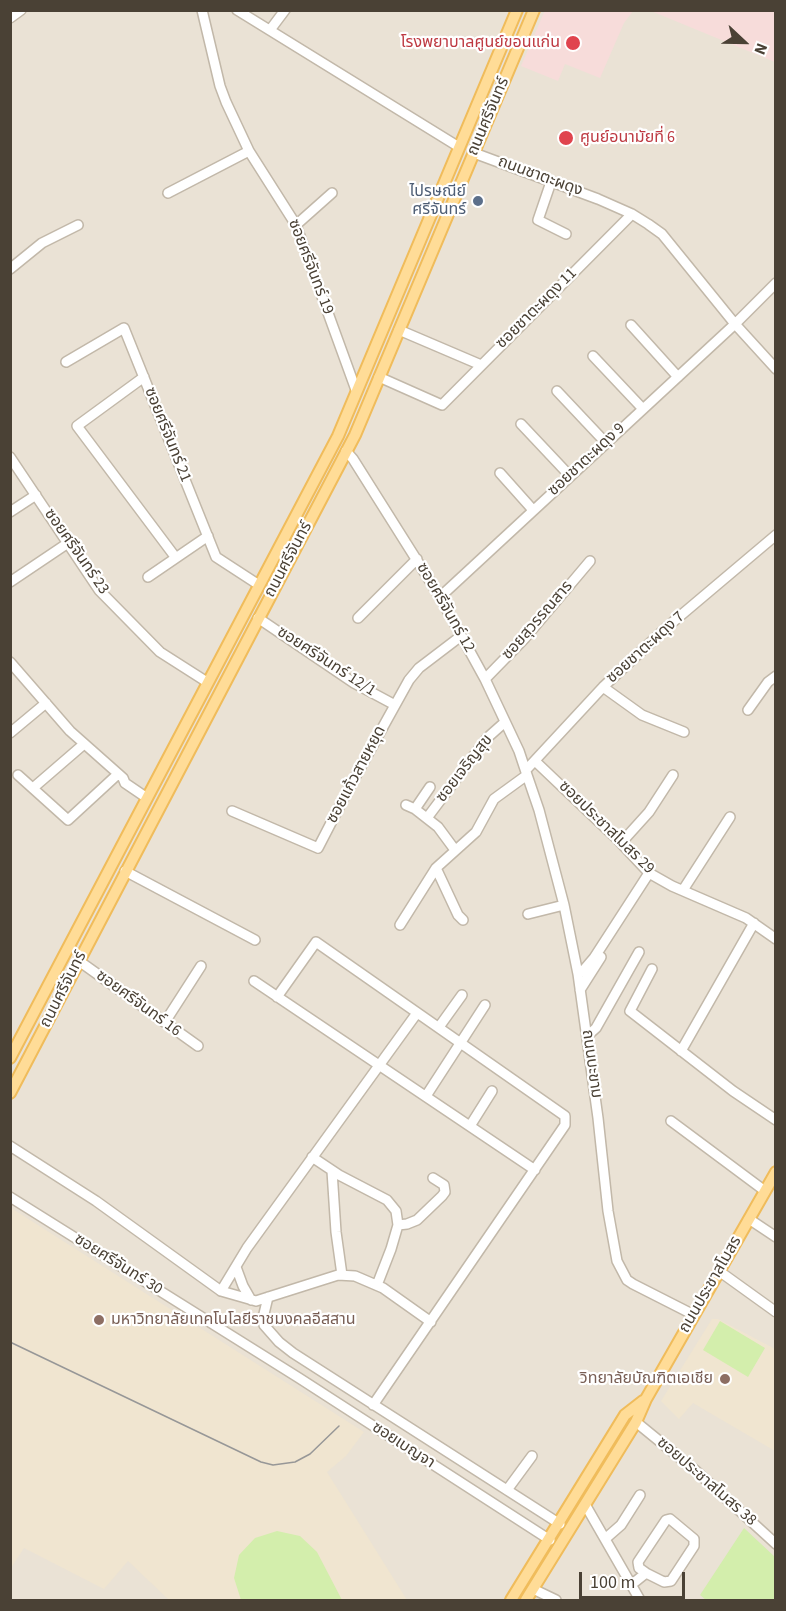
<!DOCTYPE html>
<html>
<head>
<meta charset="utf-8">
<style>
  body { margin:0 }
  #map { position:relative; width:786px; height:1611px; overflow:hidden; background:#f5f1e8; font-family:"Source Sans 3",sans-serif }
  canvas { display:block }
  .frame { position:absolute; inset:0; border:12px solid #4a4135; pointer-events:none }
  .north { position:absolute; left:714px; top:12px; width:60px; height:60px; -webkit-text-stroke:4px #fff; paint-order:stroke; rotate:112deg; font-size:16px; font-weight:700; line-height:24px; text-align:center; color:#4a4135 }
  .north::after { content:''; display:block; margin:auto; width:21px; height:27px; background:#4a4135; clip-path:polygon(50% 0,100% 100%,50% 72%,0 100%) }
  .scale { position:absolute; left:579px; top:1572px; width:106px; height:27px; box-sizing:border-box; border:3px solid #4a4135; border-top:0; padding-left:8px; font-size:18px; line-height:21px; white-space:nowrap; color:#4a4135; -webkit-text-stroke:4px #fff; paint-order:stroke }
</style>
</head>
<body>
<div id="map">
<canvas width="786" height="1611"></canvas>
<div class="frame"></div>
<div class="north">N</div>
<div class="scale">100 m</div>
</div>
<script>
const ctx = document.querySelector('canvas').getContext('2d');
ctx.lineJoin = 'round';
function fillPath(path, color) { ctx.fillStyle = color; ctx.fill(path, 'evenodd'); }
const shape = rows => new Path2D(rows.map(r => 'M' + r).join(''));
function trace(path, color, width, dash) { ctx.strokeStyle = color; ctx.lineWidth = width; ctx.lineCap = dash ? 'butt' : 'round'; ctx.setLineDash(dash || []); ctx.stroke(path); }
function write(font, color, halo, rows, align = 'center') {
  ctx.font = font + ' "Source Sans 3","Noto Sans Thai",sans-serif'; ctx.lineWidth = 4.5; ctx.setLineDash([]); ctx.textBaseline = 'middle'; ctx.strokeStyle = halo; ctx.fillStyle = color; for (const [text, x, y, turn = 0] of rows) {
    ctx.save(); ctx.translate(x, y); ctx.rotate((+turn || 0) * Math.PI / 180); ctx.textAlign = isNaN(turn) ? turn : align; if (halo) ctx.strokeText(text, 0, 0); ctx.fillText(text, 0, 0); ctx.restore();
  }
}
const residential = shape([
  [11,11,775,11,775,1600,11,1600]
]);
const education = shape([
  [11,1208,364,1432,346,1456,327,1472,407,1600,169,1600,128,1561,104,1589,24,1548,11,1568],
  [712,1319,718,1319,775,1349,775,1451,693,1403,679,1419,661,1401]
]);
const medical = shape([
  [545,10,633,10,633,11,624,23,600,78,565,64,558,81,521,66],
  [651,11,775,11,775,62]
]);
const green = shape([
  [720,1321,765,1348,748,1377,703,1350],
  [744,1528,775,1557,775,1600,706,1600,700,1595],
  [277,1531,300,1536,317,1552,342,1600,241,1600,234,1578,239,1555,255,1538]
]);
const minor = shape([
  [202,10,220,86,226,102,249,151,296,225,356,390],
  [237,10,459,147],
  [10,18,21,10],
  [270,30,285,10],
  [474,153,598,199,632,214,648,224,662,234,735,324,776,369],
  [551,182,538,220,566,234],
  [168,193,249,151],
  [296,225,332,193],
  [10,269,42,243,78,225],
  [631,325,678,377],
  [399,330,481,365],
  [593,356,643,409],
  [66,362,124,328,216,557,259,585],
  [144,377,77,426,176,558],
  [379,377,442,405,632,214],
  [557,391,606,443],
  [521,424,570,476],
  [346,451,353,459,440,597,485,679,519,751,527,775,539,810,564,905,578,974,598,1118,608,1211,617,1261,627,1280,633,1284,694,1315],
  [10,457,99,590,160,652,207,682],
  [500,473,533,510],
  [10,512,36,495],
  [148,577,208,536],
  [10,582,68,543],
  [440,597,735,324,776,283],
  [258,618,354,683,395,705],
  [358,618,417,559],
  [10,662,70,731,123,778,125,783,147,798],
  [485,679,525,638,590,561],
  [603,687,642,715,684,732],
  [748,710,768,682,776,676],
  [10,733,46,703],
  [535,761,617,839,649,873,672,886,746,918,776,939],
  [526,770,603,687,667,627,776,535],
  [18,775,68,820,118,774],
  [33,788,84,744],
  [406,805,415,809,438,827,455,850],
  [415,809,430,787],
  [232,811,318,848,348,790,409,680,419,668,461,636],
  [427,818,487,738,505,722],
  [621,843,649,812,673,775],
  [436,868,458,915,463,920],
  [125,871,255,940],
  [683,890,730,817],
  [528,914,564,905],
  [400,925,436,868,476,832,494,799,527,775],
  [79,961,198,1046],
  [652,969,630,1011,733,1091,776,1120],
  [578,974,582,972,594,958,649,873],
  [254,981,535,1170],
  [580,990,601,957],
  [277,997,316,942,565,1116,565,1125,373,1405],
  [165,1022,201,966],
  [439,1027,462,995],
  [587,1036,596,1028,639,952],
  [681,1051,754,923],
  [426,1096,485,1005],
  [671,1121,765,1191],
  [470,1126,492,1091],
  [10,1146,96,1201,221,1291,256,1301,338,1275,355,1276,383,1288,431,1322],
  [312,1157,339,1175,387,1200,396,1211,398,1225,391,1249,377,1285],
  [332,1171,336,1232,342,1275],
  [10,1197,299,1378,550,1540],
  [749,1219,776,1237],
  [398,1225,407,1224,417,1220,442,1196,445,1192,444,1185,433,1178],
  [236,1267,243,1286,251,1300],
  [719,1271,776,1312],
  [221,1291,247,1248,417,1013],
  [268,1297,263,1318,264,1325,279,1342,293,1353,560,1524],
  [636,1422,696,1471,776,1544],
  [507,1490,532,1456],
  [586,1506,640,1600],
  [605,1539,621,1525,640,1495],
  [631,1585,646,1573,639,1568,638,1562,666,1520,670,1519,694,1539,694,1546,671,1581,664,1582,646,1573],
  [533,1589,556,1600]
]);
const major = shape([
  [10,1058,338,436,517,10],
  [10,1093,355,435,534,10],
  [511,1600,625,1415,643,1401],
  [526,1600,636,1422,646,1399,776,1172]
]);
const tram = shape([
  [10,1342,261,1462,273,1465,295,1462,310,1454,339,1426]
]);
const markers = [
  [573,43,8,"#e0444e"],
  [566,138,8,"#e0444e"],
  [478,201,6,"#5c6f8a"],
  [99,1320,6,"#8d6e63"],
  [725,1379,6,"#8d6e63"]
];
const healthNames = [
  ["โรงพยาบาลศูนย์ขอนแก่น",560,43],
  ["ศูนย์อนามัยที่ 6",580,138,"left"]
];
const streetNames = [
  ["ถนนศรีจันทร์",489,117,-67],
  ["ถนนชาตะผดุง",540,177,20],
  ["ซอยศรีจันทร์ 19",310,267,69],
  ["ซอยชาตะผดุง 11",537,309,-45],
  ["ซอยศรีจันทร์ 21",167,435,68],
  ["ซอยชาตะผดุง 9",587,460,-43],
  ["ซอยศรีจันทร์ 23",76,552,55],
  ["ถนนศรีจันทร์",289,560,-62],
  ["ซอยศรีจันทร์ 12",445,608,60],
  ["ซอยสุวรรณสาร",538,621,-49],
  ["ซอยชาตะผดุง 7",646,648,-42],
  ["ซอยศรีจันทร์ 12/1",326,662,33],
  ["ซอยเจริญสุข",465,769,-52],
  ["ซอยแก้วสายหยุด",357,775,-62],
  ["ซอยประชาสโมสร 29",606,828,44],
  ["ถนนศรีจันทร์",64,990,-63],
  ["ซอยศรีจันทร์ 16",138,1004,36],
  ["ถนนบะขาม",591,1064,82],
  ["ซอยศรีจันทร์ 30",118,1265,32],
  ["ถนนประชาสโมสร",711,1285,-60],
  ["ซอยเบญจา",403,1446,33],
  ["ซอยประชาสโมสร 38",706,1482,41]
];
const serviceNames = [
  ["ไปรษณีย์",466,192],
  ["ศรีจันทร์",466,210]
];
const educationNames = [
  ["มหาวิทยาลัยเทคโนโลยีราชมงคลอีสสาน",111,1320],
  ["วิทยาลัยบัณฑิตเอเชีย",713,1379,"right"]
];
fillPath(residential, '#eae2d5');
fillPath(education, '#f0e5d0');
fillPath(medical, '#f7dcda');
fillPath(green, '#d3eeac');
trace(minor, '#c2b8a9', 12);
trace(major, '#f0bc5b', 14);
trace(minor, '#fff', 9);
trace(major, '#ffdc97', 10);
trace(tram, '#979797', 1.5);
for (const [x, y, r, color] of markers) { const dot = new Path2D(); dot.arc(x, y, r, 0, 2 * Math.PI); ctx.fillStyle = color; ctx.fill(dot); trace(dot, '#fff', 2); }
write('16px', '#be3a42', '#fff', healthNames, 'right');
write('16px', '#4a4135', '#fff', streetNames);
write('16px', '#4e5e75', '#fff', serviceNames, 'right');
write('16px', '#785e54', '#fff', educationNames, 'left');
</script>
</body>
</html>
